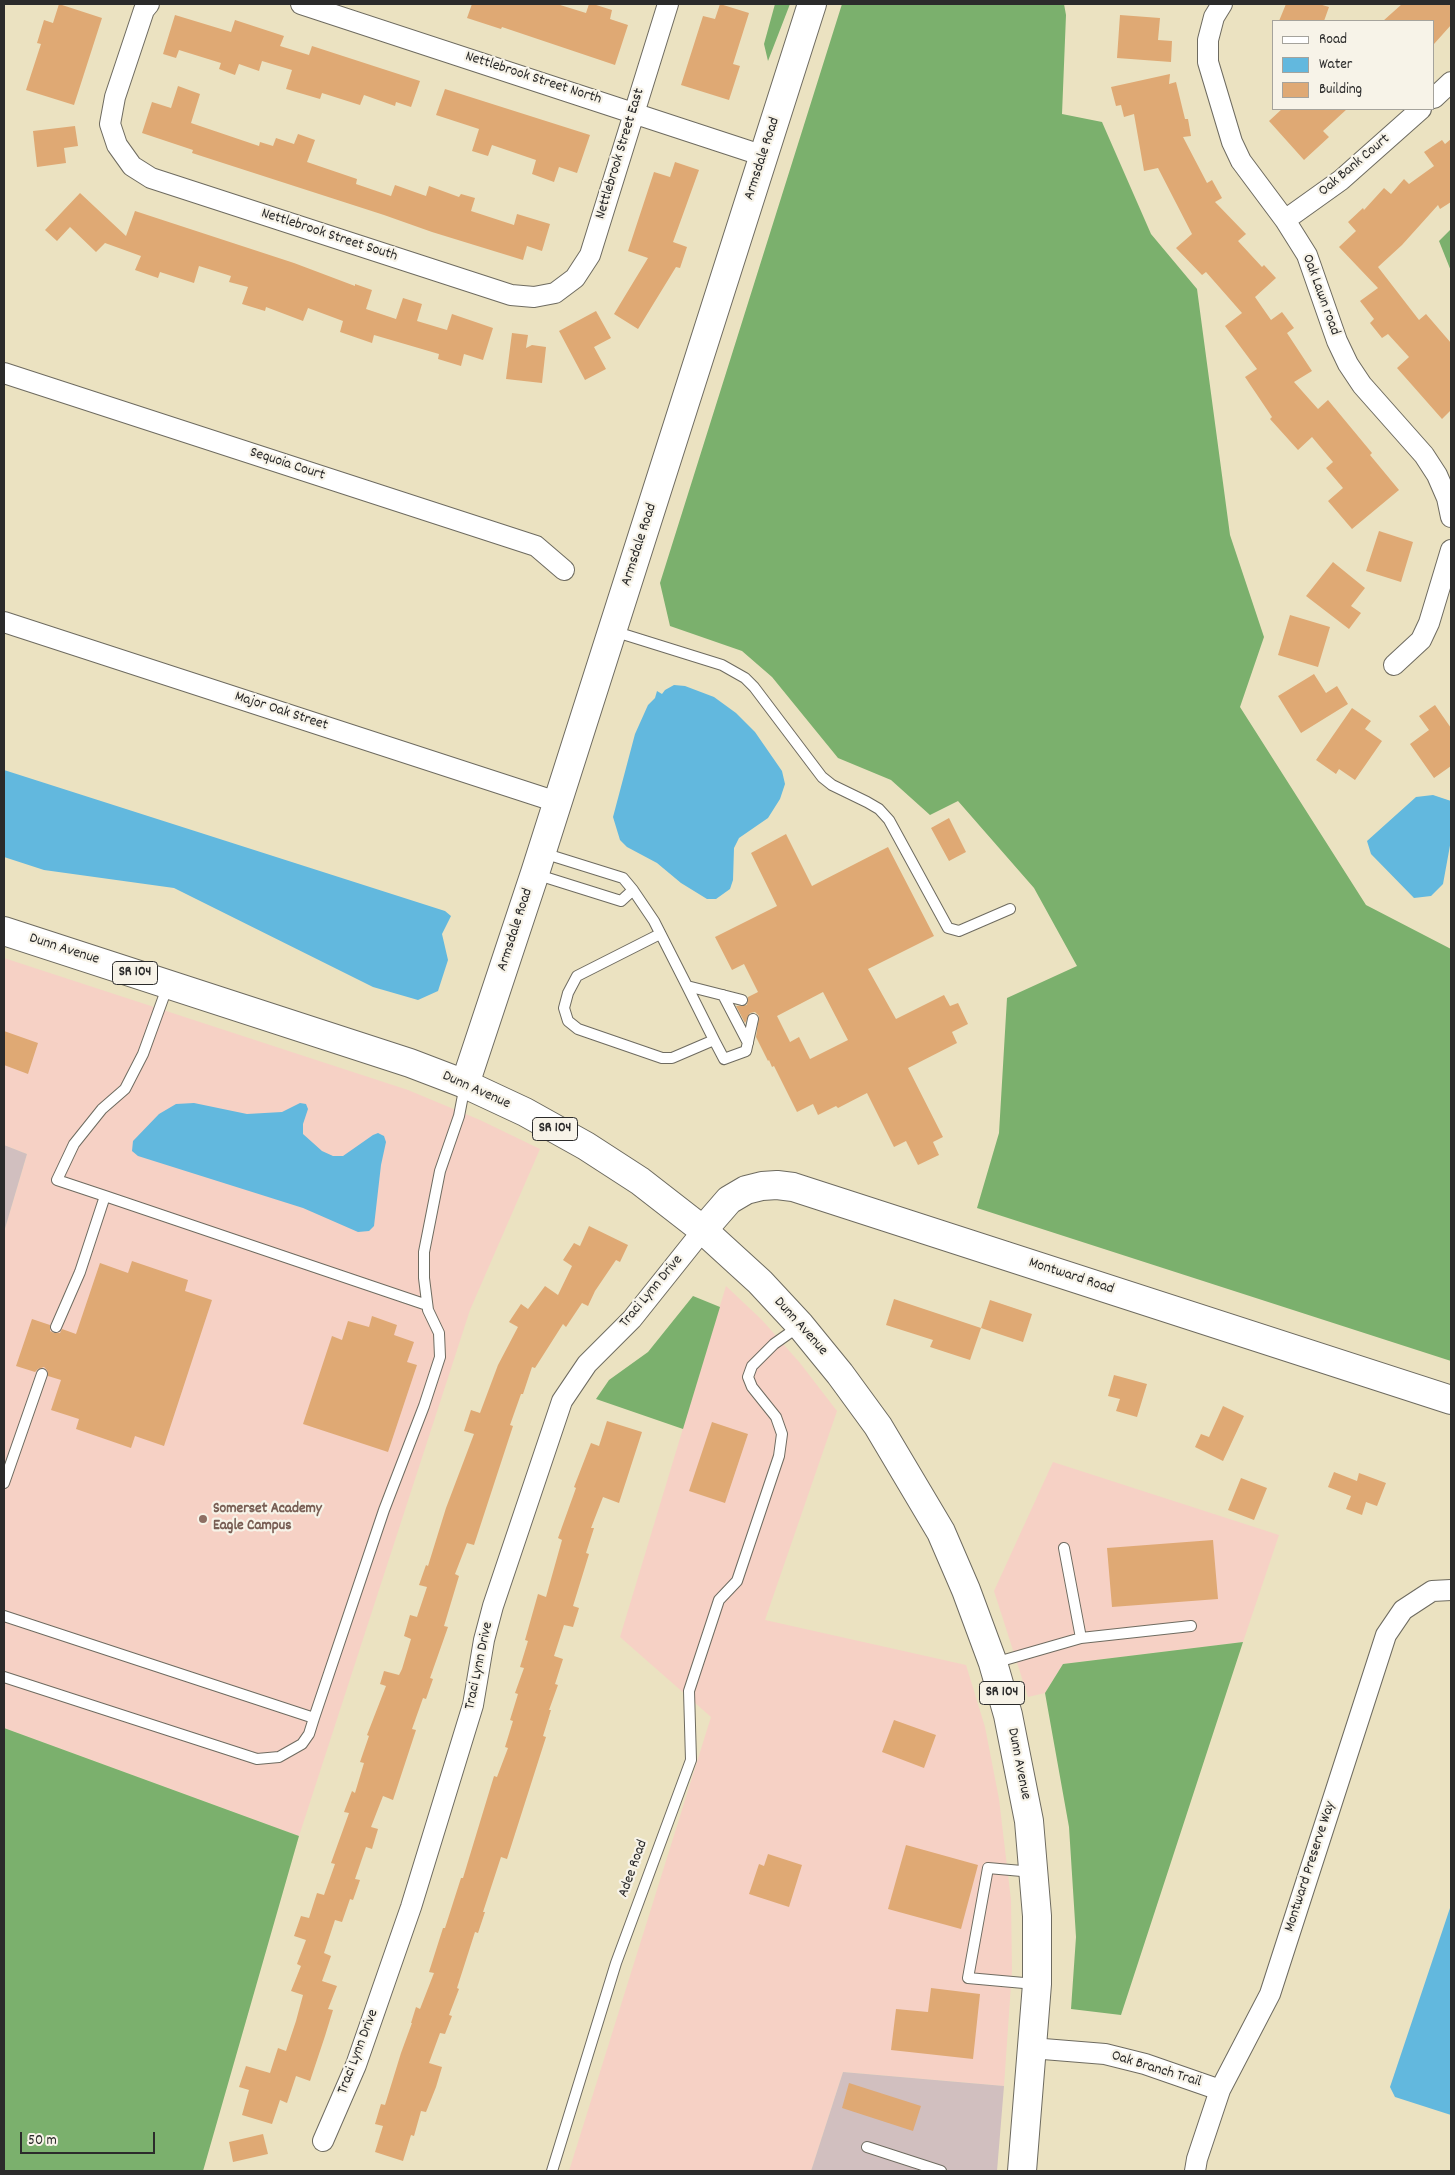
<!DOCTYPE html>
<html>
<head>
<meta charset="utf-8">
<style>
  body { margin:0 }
  #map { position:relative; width:1455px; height:2175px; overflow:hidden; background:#ebe2c1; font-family:Dekko,sans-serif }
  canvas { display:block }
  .frame { position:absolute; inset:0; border:5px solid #2b2b2b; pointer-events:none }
  .legend { position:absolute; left:1272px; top:20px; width:162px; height:90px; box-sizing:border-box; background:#f7f3e8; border:1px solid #a5a39c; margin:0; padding:6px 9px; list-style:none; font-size:15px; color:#2b2b2b }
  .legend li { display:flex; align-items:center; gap:10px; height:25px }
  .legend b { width:25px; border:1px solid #a5a39c }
  .scale { position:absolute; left:20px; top:2132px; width:135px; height:22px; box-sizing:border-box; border:2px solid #2b2b2b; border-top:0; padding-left:6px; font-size:15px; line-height:18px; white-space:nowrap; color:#2b2b2b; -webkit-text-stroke:4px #f7f3e8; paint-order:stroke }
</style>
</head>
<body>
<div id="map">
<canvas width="1455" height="2175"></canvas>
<div class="frame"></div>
<ul class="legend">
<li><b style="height:6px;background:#fff"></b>Road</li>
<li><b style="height:14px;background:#62b8de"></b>Water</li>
<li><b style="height:14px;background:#dfa974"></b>Building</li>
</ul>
<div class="scale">50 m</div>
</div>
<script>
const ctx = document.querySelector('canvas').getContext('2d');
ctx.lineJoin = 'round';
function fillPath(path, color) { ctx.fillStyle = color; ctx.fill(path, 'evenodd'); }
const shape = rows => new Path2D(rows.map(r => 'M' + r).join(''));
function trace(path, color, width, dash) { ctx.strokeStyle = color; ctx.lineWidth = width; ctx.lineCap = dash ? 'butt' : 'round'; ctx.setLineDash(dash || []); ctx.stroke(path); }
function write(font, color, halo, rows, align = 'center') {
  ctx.font = font + ' Dekko,sans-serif'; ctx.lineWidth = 4.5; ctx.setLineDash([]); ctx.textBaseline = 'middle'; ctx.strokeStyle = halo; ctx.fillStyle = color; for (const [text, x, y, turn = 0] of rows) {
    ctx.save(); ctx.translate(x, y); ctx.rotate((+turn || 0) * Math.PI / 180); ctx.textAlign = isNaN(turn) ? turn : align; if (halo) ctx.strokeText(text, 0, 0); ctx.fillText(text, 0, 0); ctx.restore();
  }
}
const built = shape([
  [4,958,408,1090,480,1120,540,1149,470,1310,299,1836,4,1728,4,1232,27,1154,4,1145],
  [726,1286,762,1320,800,1363,837,1411,765,1620,966,1665,985,1727,999,1799,1011,1900,1012,1970,1004,2086,843,2072,811,2171,569,2171,711,1717,620,1637],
  [1053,1462,1279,1535,1243,1642,1063,1664,1045,1693,1028,1697,994,1591]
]);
const industrial = shape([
  [4,1145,27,1154,4,1232],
  [843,2072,1004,2086,997,2171,811,2171]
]);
const forest = shape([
  [775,4,790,4,768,61,764,44],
  [842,4,1064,4,1066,15,1062,114,1102,122,1151,234,1197,289,1230,535,1264,637,1240,707,1366,905,1451,949,1451,1361,977,1208,999,1133,1007,998,1077,966,1034,888,958,801,930,815,891,780,838,758,772,677,742,651,670,626,660,583],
  [1451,229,1451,271,1439,241],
  [693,1296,720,1307,683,1429,596,1399,609,1380,648,1352],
  [1243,1642,1121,2015,1071,2009,1076,1937,1069,1827,1045,1693,1063,1664],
  [4,1728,299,1836,203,2171,4,2171]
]);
const water = shape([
  [674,685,685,686,714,697,736,713,755,732,782,771,785,784,780,799,768,818,739,838,734,848,733,880,730,889,716,899,707,899,681,883,657,863,627,847,620,840,613,817,635,734,648,705,655,698,657,691,662,694,665,690],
  [4,770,445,911,451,916,442,934,448,960,438,991,418,1000,373,987,174,888,44,870,4,857],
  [1433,795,1451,801,1451,840,1443,884,1431,896,1414,898,1371,854,1367,841,1416,797],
  [194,1103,247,1114,282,1112,300,1103,306,1104,308,1109,303,1124,303,1134,322,1151,333,1156,343,1156,373,1135,378,1133,384,1136,386,1142,381,1165,374,1226,369,1231,358,1232,303,1208,138,1156,132,1151,133,1141,159,1114,176,1104],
  [1451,1905,1451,2115,1395,2097,1390,2087]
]);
const building = shape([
  [59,4,102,18,74,105,26,90,41,44,37,43,44,20,53,23],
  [472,4,557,4,586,13,589,4,593,4,612,10,610,19,628,25,615,65,502,27,501,29,467,18],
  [720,4,749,13,733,64,740,66,729,100,681,85,703,16,715,19],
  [1286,4,1319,4,1329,7,1324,21,1279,21],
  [1402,4,1451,4,1451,25,1434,44,1434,21,1383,21],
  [175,15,231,32,235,20,284,36,280,46,309,55,312,46,420,81,411,107,396,102,395,106,364,95,360,105,322,93,320,99,286,89,292,70,262,61,259,71,239,64,235,75,219,69,221,63,179,50,176,58,163,54],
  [1120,15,1160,18,1158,40,1172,41,1171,62,1117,58],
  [1170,74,1169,84,1176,82,1185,119,1188,119,1191,136,1183,137,1207,183,1212,180,1222,198,1215,202,1246,234,1238,241,1262,267,1264,265,1276,278,1255,297,1271,320,1282,312,1294,328,1287,333,1312,371,1294,382,1318,409,1328,400,1372,453,1370,455,1399,490,1352,529,1328,501,1343,488,1326,468,1333,462,1312,437,1298,450,1270,419,1272,417,1245,377,1257,369,1225,326,1242,313,1206,272,1202,275,1176,248,1192,234,1158,168,1144,171,1134,114,1124,117,1121,105,1116,106,1111,87],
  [178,86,200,94,191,123,259,146,260,142,273,146,276,138,294,144,298,134,315,140,307,162,357,179,356,184,391,196,395,185,426,196,429,186,459,197,461,194,475,198,471,211,514,225,517,214,550,224,542,251,527,246,523,260,432,232,384,215,192,153,193,150,142,133,152,102,171,108],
  [445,89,590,135,577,173,559,167,554,182,532,174,536,160,492,145,488,156,472,151,479,129,436,115],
  [1282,109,1347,109,1323,131,1329,137,1304,160,1269,121],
  [75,126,78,146,64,148,66,163,37,167,33,131],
  [1451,139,1451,202,1440,209,1438,205,1402,245,1378,267,1419,320,1426,314,1451,343,1451,410,1442,419,1397,368,1409,357,1388,334,1382,338,1370,323,1374,319,1360,301,1378,288,1339,247,1356,231,1348,222,1363,208,1364,210,1384,188,1391,194,1404,179,1409,184,1434,166,1424,152,1442,140,1445,144],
  [675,162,699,170,673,242,687,247,680,268,676,267,638,329,614,314,648,258,628,251,654,172,670,177],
  [80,193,126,236,135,211,294,263,355,286,355,284,372,290,366,309,396,319,403,298,422,304,417,321,447,330,452,314,493,328,483,360,464,354,461,366,438,359,439,354,374,335,372,343,340,332,343,321,308,308,303,321,266,307,265,311,242,304,248,287,229,282,231,276,199,266,194,283,160,272,158,278,135,270,141,256,105,243,96,252,70,227,57,241,45,230],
  [596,311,611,338,594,347,606,369,585,380,559,331],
  [512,333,528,335,526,348,532,345,546,347,542,383,506,379],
  [1379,531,1413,542,1401,582,1366,571],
  [1333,562,1365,588,1351,606,1361,613,1349,629,1306,596],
  [1290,615,1330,627,1318,667,1278,655],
  [1314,674,1326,693,1337,686,1348,704,1301,733,1278,696],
  [1435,705,1451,728,1451,766,1434,778,1410,744,1429,730,1419,716],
  [1352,708,1371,721,1365,729,1382,741,1355,780,1339,769,1336,774,1316,760],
  [949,818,966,852,949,861,931,828],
  [786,834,812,886,888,847,934,936,868,969,896,1019,944,995,950,1006,958,1003,968,1024,952,1032,957,1043,908,1068,943,1137,933,1142,939,1155,918,1165,906,1141,894,1147,867,1093,838,1108,836,1106,818,1115,813,1104,797,1112,774,1066,772,1067,769,1060,768,1061,756,1037,759,1016,755,1012,750,1013,745,1023,736,1006,747,1005,748,997,758,992,744,964,732,970,715,937,777,906,751,853],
  [823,992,848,1040,810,1059,799,1037,790,1042,777,1016],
  [4,1031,38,1043,28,1074,4,1065],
  [589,1226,628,1245,620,1262,616,1260,595,1291,588,1306,582,1303,566,1327,563,1324,535,1368,532,1367,523,1394,521,1394,510,1425,513,1426,474,1545,467,1543,455,1574,459,1576,444,1626,448,1627,430,1678,433,1679,426,1699,423,1698,412,1729,416,1730,393,1800,383,1796,371,1827,378,1829,372,1849,366,1847,355,1879,360,1880,353,1900,350,1899,342,1922,335,1920,324,1953,331,1956,322,1981,337,1986,328,2009,333,2010,325,2036,310,2081,296,2076,287,2103,280,2100,272,2124,242,2115,249,2090,239,2087,246,2066,270,2073,278,2048,286,2051,296,2021,303,1995,291,1991,301,1966,297,1964,306,1940,294,1936,301,1916,309,1918,317,1893,324,1895,335,1864,331,1863,349,1813,344,1812,352,1791,355,1793,364,1763,360,1762,369,1736,367,1735,386,1686,380,1684,384,1671,399,1675,402,1669,411,1639,404,1636,410,1615,417,1617,427,1587,419,1585,426,1565,428,1566,446,1508,474,1434,464,1431,471,1410,480,1413,498,1365,518,1327,509,1322,521,1304,528,1309,545,1286,558,1295,572,1266,563,1260,574,1243,580,1246],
  [132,1261,188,1280,185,1291,212,1300,164,1446,135,1436,131,1448,76,1429,79,1419,51,1410,61,1380,48,1376,47,1370,44,1367,38,1369,35,1372,16,1366,32,1319,50,1325,50,1331,54,1333,60,1333,62,1329,76,1334,100,1263,128,1273],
  [894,1299,981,1328,970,1360,930,1347,933,1340,886,1325],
  [990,1300,1032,1314,1023,1342,981,1328],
  [372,1316,397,1325,394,1335,414,1342,407,1362,417,1365,388,1452,303,1424,332,1336,342,1340,348,1321,369,1327],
  [1114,1375,1147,1384,1137,1417,1116,1411,1120,1399,1108,1396],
  [1223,1406,1244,1416,1223,1461,1195,1447,1201,1434,1209,1437],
  [607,1421,642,1432,619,1503,603,1497,591,1528,594,1528,586,1553,589,1554,573,1606,579,1608,573,1627,564,1625,554,1656,563,1659,555,1684,558,1685,549,1710,551,1710,543,1736,546,1737,507,1859,501,1857,483,1912,485,1912,478,1933,475,1932,457,1988,459,1989,449,2015,452,2016,445,2034,440,2033,429,2063,442,2067,436,2087,426,2112,421,2111,414,2136,411,2135,403,2161,375,2152,383,2126,375,2124,381,2104,385,2105,401,2053,412,2023,411,2023,416,2007,420,2009,434,1973,429,1972,443,1928,445,1928,461,1878,463,1878,494,1776,497,1777,508,1748,505,1747,513,1721,510,1720,518,1694,515,1693,524,1668,520,1667,528,1641,525,1640,538,1594,546,1597,562,1540,558,1538,576,1488,574,1487,591,1443,599,1446],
  [712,1422,748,1434,725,1503,689,1491],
  [1334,1472,1357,1481,1359,1473,1386,1483,1377,1506,1366,1502,1362,1515,1346,1509,1351,1496,1328,1487],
  [1241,1478,1267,1488,1254,1520,1228,1510],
  [1213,1540,1218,1599,1112,1607,1107,1548],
  [894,1720,936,1735,924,1768,882,1752],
  [906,1845,978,1865,961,1929,888,1909],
  [768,1854,802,1865,789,1907,749,1894,759,1864,764,1866],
  [931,1988,980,1994,973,2059,891,2050,896,2009,928,2012],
  [849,2083,921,2106,913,2131,842,2108],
  [263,2134,268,2154,233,2162,229,2142]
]);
const lane = shape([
  [613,631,722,665,745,678,754,687,822,777,832,785,867,802,879,809,889,820,948,928,959,931,1010,909],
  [543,853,623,878,633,890,654,921,687,986,714,1040,672,1058,662,1058,578,1029,568,1021,564,1008,568,993,577,976,660,934],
  [535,874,621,901,633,890],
  [687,986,742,1000],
  [723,995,748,1043],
  [714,1040,724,1059,746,1051,753,1019],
  [105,1196,427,1305],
  [56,1327,80,1272,105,1196,57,1180,74,1144,102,1109,125,1089,143,1054,168,985],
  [4,1483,42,1374],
  [1064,1548,1081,1638],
  [4,1616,314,1718],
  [994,1663,1081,1638,1191,1626],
  [4,1677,257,1759,279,1757,302,1744,309,1734,314,1718,384,1510,424,1406,440,1357,439,1333,428,1310,424,1278,424,1252,440,1171,459,1116,465,1085],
  [1033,1872,988,1868,968,1978,1035,1984],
  [867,2147,941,2171],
  [552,2171,616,1963,691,1760,689,1691,719,1600,737,1581,779,1456,782,1434,776,1417,752,1387,748,1377,752,1366,774,1344,798,1327]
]);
const street = shape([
  [149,4,144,10,115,97,110,124,117,145,132,166,151,178,511,295,534,297,555,293,575,278,590,255,668,4],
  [301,4,764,156],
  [1222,4,1214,17,1208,40,1208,62,1232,142,1241,161,1285,220,1307,255,1337,341,1348,364,1362,385,1424,455,1437,475,1447,498,1451,517],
  [1434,98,1451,82],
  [1285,220,1341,180,1421,109],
  [4,373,536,546,564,570],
  [4,622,557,802],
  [1394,665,1421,640,1429,623,1451,550],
  [1031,2048,1105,2054,1145,2064,1220,2090],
  [323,2141,356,2065,411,1907,473,1705,484,1640,493,1606,562,1401,587,1364,632,1319,703,1230],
  [1195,2171,1197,2159,1220,2090,1270,1994,1386,1635,1403,1610,1432,1591,1451,1590]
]);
const secondary = shape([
  [465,1084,535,873,812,4],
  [703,1230,729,1200,746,1190,762,1186,777,1185,793,1187,1451,1400]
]);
const primary = shape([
  [4,931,410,1063,465,1084,525,1112,586,1146,640,1181,703,1230,760,1282,800,1325,840,1374,878,1426,941,1532,966,1590,993,1663,1008,1715,1029,1821,1037,1916,1037,1984,1022,2171]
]);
const markers = [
  [203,1519,5,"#8d6e63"]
];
const shields = [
  [135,973,45],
  [555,1129,45],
  [1002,1693,45]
];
const shieldNames = [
  ["SR 104",135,973],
  ["SR 104",555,1129],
  ["SR 104",1002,1693]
];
const streetNames = [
  ["Nettlebrook Street North",533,79,18],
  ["Nettlebrook Street East",621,154,-73],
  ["Armsdale Road",763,159,-72],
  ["Oak Bank Court",1355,166,-40],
  ["Nettlebrook Street South",329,236,18],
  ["Oak Lawn road",1320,295,70],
  ["Sequoia Court",287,465,18],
  ["Armsdale Road",640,545,-72],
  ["Major Oak Street",281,712,18],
  ["Armsdale Road",516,930,-72],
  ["Dunn Avenue",64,950,18],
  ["Dunn Avenue",476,1091,24],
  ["Montward Road",1071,1277,18],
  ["Traci Lynn Drive",652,1292,-50],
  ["Dunn Avenue",800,1327,48],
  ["Traci Lynn Drive",480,1666,-78],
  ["Dunn Avenue",1018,1764,79],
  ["Montward Preserve Way",1311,1867,-72],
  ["Adee Road",634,1869,-70],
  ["Traci Lynn Drive",359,2052,-69],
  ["Oak Branch Trail",1156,2070,17]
];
const educationNames = [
  ["Somerset Academy",213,1510],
  ["Eagle Campus",213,1527]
];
fillPath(built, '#f6d1c5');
fillPath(industrial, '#d1bfbf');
fillPath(forest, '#7bb06d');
fillPath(water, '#62b8de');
fillPath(building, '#dfa974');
trace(lane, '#6e6b60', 12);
trace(street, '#6e6b60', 22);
trace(secondary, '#6e6b60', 30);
trace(primary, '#6e6b60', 30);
trace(lane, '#fff', 10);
trace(street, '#fff', 20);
trace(secondary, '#fff', 28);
trace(primary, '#fff', 28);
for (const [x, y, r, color] of markers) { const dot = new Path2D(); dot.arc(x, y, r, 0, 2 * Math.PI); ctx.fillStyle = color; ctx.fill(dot); trace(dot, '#f7f3e8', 2); }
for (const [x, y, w] of shields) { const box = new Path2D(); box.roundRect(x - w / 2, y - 11.5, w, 23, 4); ctx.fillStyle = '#f7f3e8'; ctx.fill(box); trace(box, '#2b2b2b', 1); }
write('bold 14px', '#2b2b2b', null, shieldNames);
write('15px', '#2b2b2b', '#f7f3e8', streetNames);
write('bold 15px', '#785e54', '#f7f3e8', educationNames, 'left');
</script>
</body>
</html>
